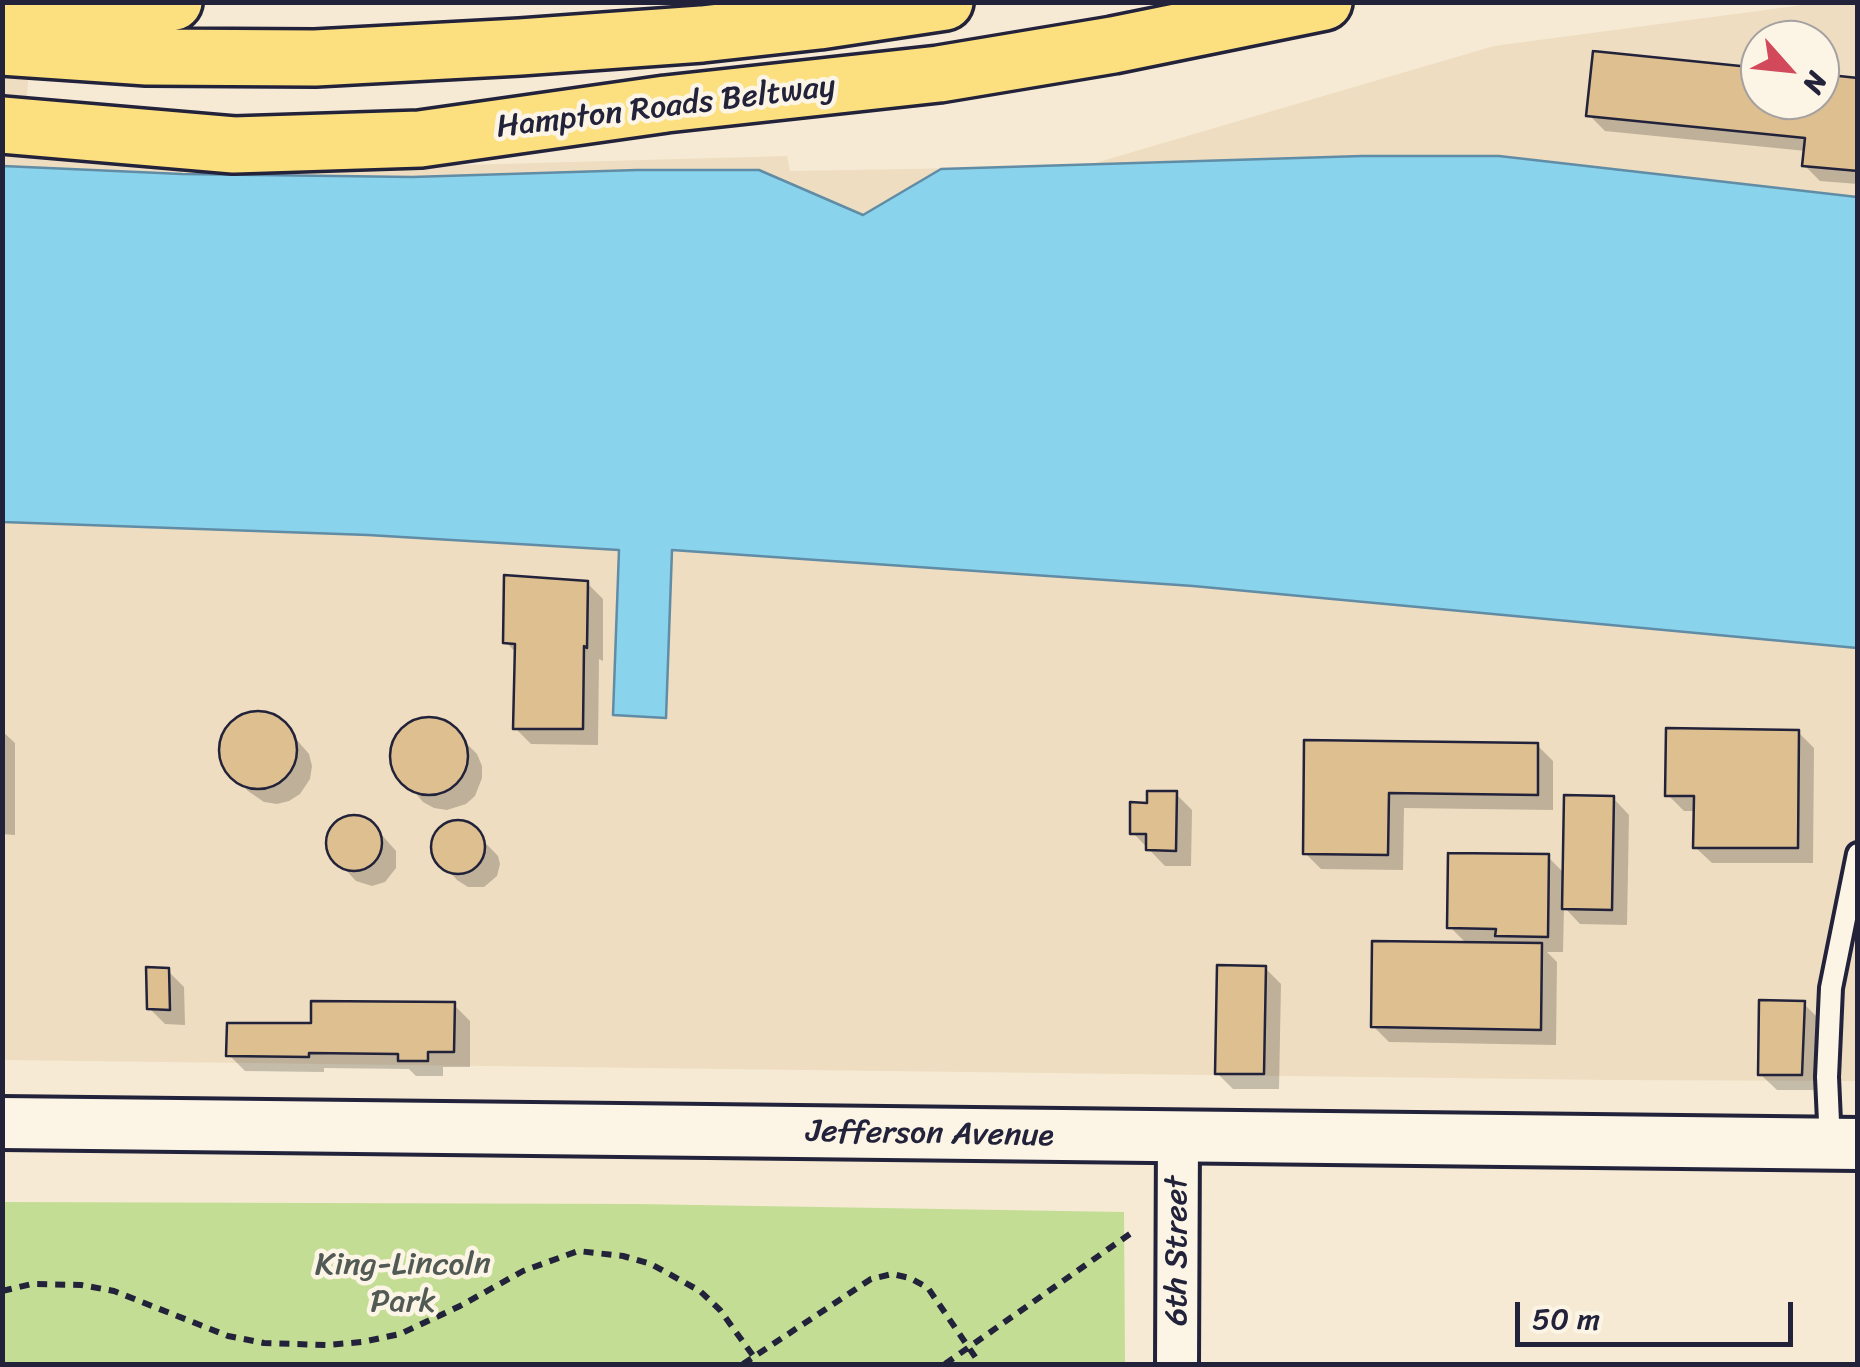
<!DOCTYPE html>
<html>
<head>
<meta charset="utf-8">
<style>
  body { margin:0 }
  #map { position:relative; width:1860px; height:1367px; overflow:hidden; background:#f6ead4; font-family:Sriracha,sans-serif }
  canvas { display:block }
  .frame { position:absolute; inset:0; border:5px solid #22223b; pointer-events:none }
  .north { position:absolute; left:1740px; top:20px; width:100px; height:100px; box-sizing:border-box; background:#fcf5e5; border:2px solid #a5a1a1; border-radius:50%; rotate:117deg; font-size:28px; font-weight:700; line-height:40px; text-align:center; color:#22223b }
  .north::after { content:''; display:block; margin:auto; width:35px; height:45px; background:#d1495b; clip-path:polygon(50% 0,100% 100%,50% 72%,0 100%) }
  .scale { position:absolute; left:1515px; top:1302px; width:278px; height:45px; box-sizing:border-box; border:5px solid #22223b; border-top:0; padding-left:12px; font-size:30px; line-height:35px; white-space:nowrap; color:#22223b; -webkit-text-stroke:8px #fcf5e5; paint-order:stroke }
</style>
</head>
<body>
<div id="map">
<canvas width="1860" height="1367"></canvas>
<div class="frame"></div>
<div class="north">N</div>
<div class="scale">50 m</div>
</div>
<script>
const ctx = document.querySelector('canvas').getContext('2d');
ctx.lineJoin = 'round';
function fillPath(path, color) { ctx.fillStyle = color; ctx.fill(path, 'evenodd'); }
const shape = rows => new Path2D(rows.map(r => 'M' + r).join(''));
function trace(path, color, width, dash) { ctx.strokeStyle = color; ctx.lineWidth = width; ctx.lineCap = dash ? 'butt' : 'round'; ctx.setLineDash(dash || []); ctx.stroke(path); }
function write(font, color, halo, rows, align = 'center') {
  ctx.font = font + ' Sriracha,sans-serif'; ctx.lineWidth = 9; ctx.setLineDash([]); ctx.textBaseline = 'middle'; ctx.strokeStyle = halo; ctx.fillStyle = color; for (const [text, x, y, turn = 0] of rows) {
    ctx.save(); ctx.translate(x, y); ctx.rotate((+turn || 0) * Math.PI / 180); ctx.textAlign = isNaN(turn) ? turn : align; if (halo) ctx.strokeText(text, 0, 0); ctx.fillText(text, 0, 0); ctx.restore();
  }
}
const built = shape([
  [3,3,34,3,23,148,257,166,464,165,787,156,790,171,1085,166,1494,46,1818,3,1857,3,1857,1081,1610,1080,3,1060],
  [1760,40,1820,40,1820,100,1760,100]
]);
const green = shape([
  [3,1202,637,1204,1124,1212,1125,1364,3,1364]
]);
const water = shape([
  [1362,156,1499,156,1857,197,1857,648,1193,586,672,550,666,718,613,715,619,550,368,535,3,522,3,166,182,174,412,177,637,170,759,170,863,215,941,169,1362,156]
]);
const shadow = shape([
  [1760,71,1760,100,1820,100,1820,77,1858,81,1858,184,1820,181,1804,165,1806,151,1605,131,1589,115],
  [587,583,603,599,603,661,599,659,598,745,531,744,515,728,517,654,506,642],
  [257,714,270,715,281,722,309,754,312,766,310,779,300,794,289,801,277,804,264,802,248,791,231,774,225,763,222,751,224,739,230,727,239,719],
  [434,719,446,723,477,754,482,766,482,778,475,796,466,804,447,810,434,808,423,802,395,769,392,757,394,744,400,733,409,724,421,720],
  [2,731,15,743,15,835,2,834],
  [1798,732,1814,748,1813,863,1712,863,1695,847,1696,811,1684,811,1668,795],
  [1306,742,1537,745,1553,761,1553,810,1404,808,1403,870,1321,869,1305,853],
  [1176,794,1192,810,1191,866,1165,866,1133,833,1150,806],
  [1613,798,1629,815,1627,925,1580,924,1564,907,1563,952,1547,952,1557,962,1556,1045,1389,1042,1373,1026,1468,945,1450,927,1548,857,1565,874],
  [353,818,363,819,374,826,396,851,396,868,385,882,372,886,356,881,330,853,330,835,341,821],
  [453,823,469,826,498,856,500,864,497,876,484,887,468,887,457,880,436,856,434,843,437,836,445,826],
  [1265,968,1281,984,1279,1089,1233,1089,1217,1073],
  [168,971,184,987,185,1025,165,1024,149,1008],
  [1804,1004,1820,1020,1817,1090,1777,1090,1760,1074],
  [454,1005,470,1021,470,1067,443,1067,443,1076,416,1076,409,1069,324,1068,324,1072,245,1071,229,1055,314,1026]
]);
const building = shape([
  [1593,51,1760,68,1760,100,1820,100,1820,74,1858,78,1858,171,1802,166,1805,138,1586,116,1593,51],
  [504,575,588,581,587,648,584,646,583,729,513,729,515,644,503,643,504,575],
  '219 750a39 39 0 1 1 78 0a39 39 0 1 1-78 0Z',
  '390 756a39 39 0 1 1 78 0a39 39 0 1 1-78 0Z',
  [1666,728,1799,730,1798,848,1693,848,1694,796,1665,796,1666,728],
  [1304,740,1538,743,1538,795,1389,793,1388,855,1303,854,1304,740],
  [1147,791,1177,791,1176,851,1146,850,1146,834,1130,834,1130,802,1147,803,1147,791],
  [1564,795,1614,796,1612,910,1562,909,1564,795],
  '326 843a28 28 0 1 1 56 0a28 28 0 1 1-56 0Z',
  '431 847a27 27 0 1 1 54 0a27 27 0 1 1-54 0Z',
  [1448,853,1549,854,1548,937,1495,936,1496,929,1447,928,1448,853],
  [1372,941,1542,943,1541,1030,1371,1027,1372,941],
  [1217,965,1266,966,1264,1074,1215,1074,1217,965],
  [146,967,169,968,170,1010,147,1009,146,967],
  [1759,1000,1805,1001,1802,1075,1758,1075,1759,1000],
  [311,1001,455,1002,454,1052,428,1052,428,1061,398,1061,398,1054,309,1053,309,1057,226,1056,227,1023,311,1023,311,1001]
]);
const path = shape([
  [2,1291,32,1284,81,1285,114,1291,228,1336,264,1343,326,1345,362,1342,400,1334,460,1306,523,1271,578,1251,623,1256,651,1264,700,1291,720,1310,754,1357],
  [743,1364,871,1279,892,1274,910,1278,928,1288,980,1364],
  [945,1364,1134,1231]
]);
const service = shape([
  [1830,1144,1827,1077,1831,988,1858,854]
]);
const minor = shape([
  [1177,1364,1178,1137]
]);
const tertiary = shape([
  [2,1123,1858,1144]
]);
const motorway = shape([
  [2,15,125,10,174,2],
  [2,47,147,57,315,58,520,47,702,34,819,21,945,2],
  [2,125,234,145,420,139,666,104,939,74,1113,45,1324,2]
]);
const streetNames = [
  ["Hampton Roads Beltway",666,108,-7],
  ["Jefferson Avenue",930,1135,1],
  ["6th Street",1178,1251,-90]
];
const parkNames = [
  ["King-Lincoln",403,1266],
  ["Park",403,1303]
];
fillPath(built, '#eeddc0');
fillPath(green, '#c3de94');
fillPath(water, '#8ad3ec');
trace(water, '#608ca5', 2.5);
fillPath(shadow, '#0003');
fillPath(building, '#ddbf90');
trace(building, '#22223b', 2.5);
trace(service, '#22223b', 28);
trace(minor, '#22223b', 48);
trace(tertiary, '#22223b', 58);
trace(motorway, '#22223b', 62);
trace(path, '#22223b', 6, [10, 8]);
trace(service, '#fcf5e5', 20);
trace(minor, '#fcf5e5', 40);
trace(tertiary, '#fcf5e5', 50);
trace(motorway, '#fce080', 55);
write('32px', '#22223b', '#fcf5e5', streetNames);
write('32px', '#525a56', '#fcf5e5', parkNames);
</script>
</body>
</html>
